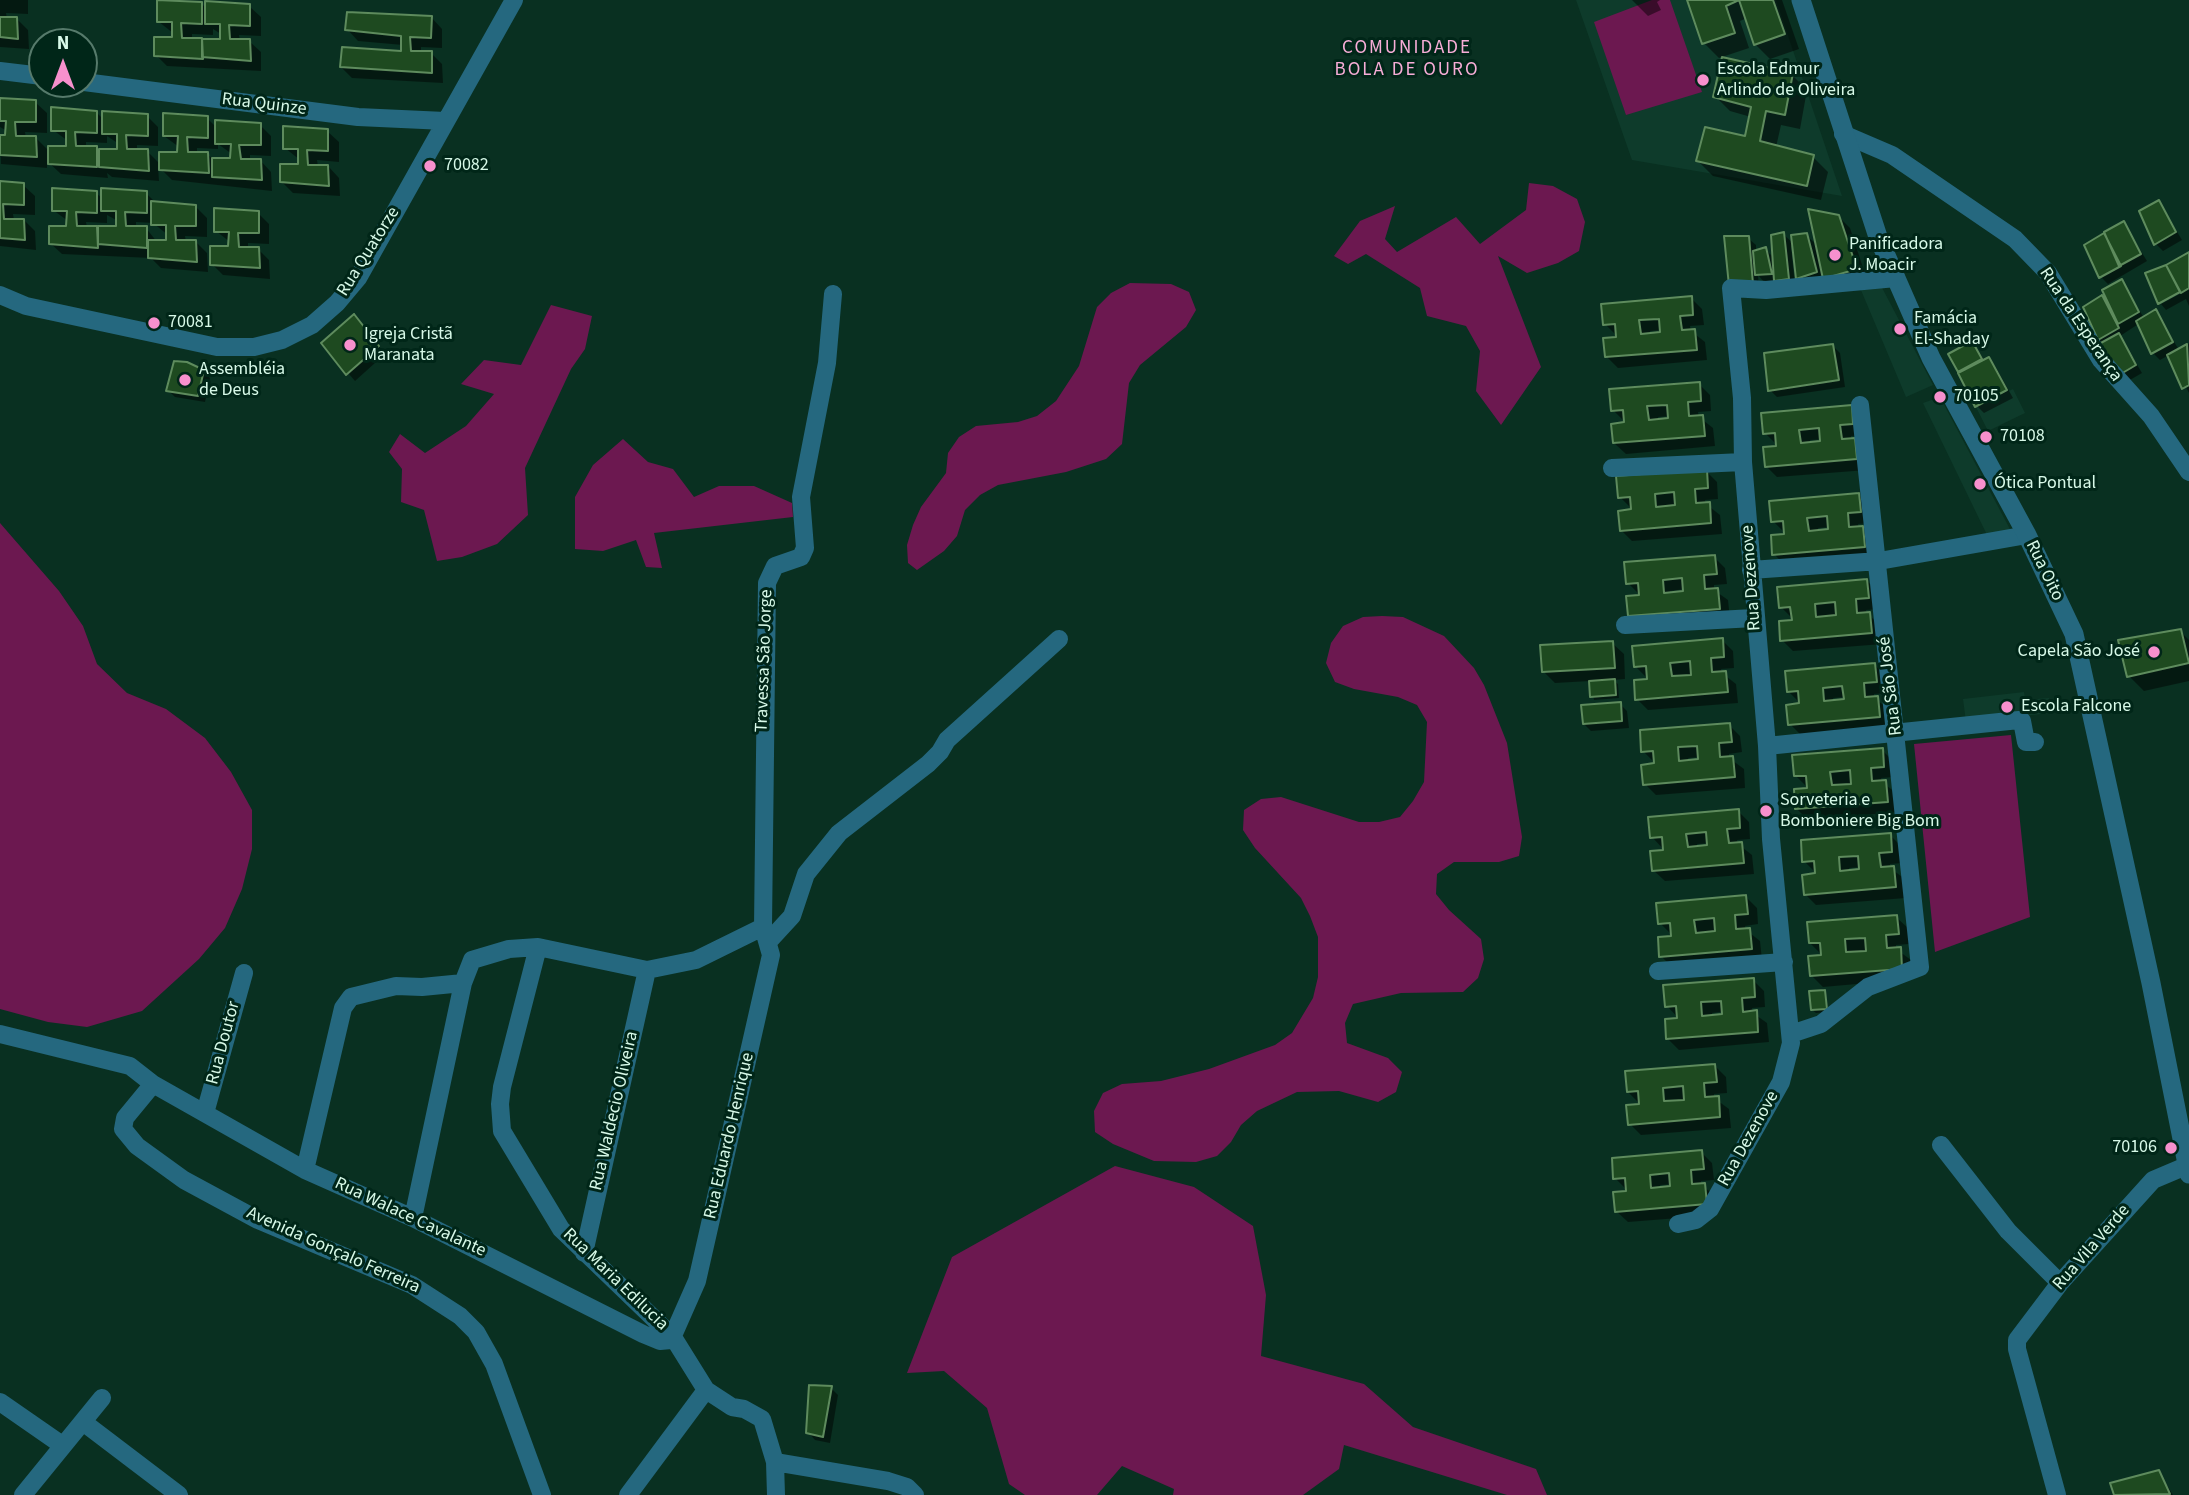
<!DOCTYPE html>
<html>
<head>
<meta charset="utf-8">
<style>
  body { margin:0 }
  #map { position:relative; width:2189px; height:1495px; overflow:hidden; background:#093021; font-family:"Source Sans 3",sans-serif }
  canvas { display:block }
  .north { position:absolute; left:28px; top:28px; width:70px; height:70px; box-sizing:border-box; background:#002618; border:2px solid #567a6b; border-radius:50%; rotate:0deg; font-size:19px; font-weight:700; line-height:28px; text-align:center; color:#d7f9e8 }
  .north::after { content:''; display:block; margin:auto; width:24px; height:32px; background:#f790cd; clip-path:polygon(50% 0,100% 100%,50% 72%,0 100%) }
</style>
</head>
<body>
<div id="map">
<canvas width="2189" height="1495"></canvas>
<div class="north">N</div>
</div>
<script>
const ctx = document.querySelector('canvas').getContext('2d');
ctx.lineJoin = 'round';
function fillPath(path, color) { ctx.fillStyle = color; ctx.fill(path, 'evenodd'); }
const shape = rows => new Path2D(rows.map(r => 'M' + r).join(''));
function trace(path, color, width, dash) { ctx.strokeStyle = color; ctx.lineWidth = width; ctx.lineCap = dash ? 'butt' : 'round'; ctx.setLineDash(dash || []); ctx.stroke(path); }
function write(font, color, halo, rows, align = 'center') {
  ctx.font = font + ' "Source Sans 3",sans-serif'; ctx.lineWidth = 6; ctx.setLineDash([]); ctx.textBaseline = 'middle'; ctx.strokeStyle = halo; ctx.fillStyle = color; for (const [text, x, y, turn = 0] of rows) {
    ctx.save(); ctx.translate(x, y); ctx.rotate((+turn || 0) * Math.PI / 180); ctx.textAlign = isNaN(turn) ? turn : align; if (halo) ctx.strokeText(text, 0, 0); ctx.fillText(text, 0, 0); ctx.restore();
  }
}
const built = shape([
  [1576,0,1776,0,1842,196,1632,160],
  [1878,280,1933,385,1906,397,1858,283],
  [2013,389,2025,413,1988,431,1976,407],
  [1940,397,2012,533,1988,537,1923,403],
  [2024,692,2025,700,2049,698,2051,713,1966,722,1963,699]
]);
const green = shape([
  [1652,0,1670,0,1702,92,1626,115,1594,22],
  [1529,183,1553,186,1577,199,1585,222,1579,251,1558,263,1527,273,1498,256,1541,367,1501,425,1476,391,1480,351,1466,326,1427,316,1420,288,1366,254,1348,264,1334,256,1360,221,1395,206,1385,239,1397,252,1456,217,1480,244,1526,210],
  [1130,283,1171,284,1189,292,1196,310,1186,327,1140,365,1129,383,1122,444,1106,459,1066,472,998,485,980,495,965,510,957,536,944,551,917,570,908,563,907,545,913,525,921,507,946,473,948,453,959,437,976,426,1018,422,1037,416,1056,401,1079,366,1097,307,1111,293],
  [551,305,592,316,585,349,571,369,525,468,528,515,497,544,462,557,437,561,424,510,401,502,402,469,389,452,400,434,425,453,466,426,494,394,461,384,484,360,521,365],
  [623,439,648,462,673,469,694,497,719,486,754,486,792,503,793,517,654,533,662,568,646,567,636,540,603,551,575,549,575,497,593,465],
  [0,523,59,591,83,626,97,664,127,693,166,709,205,738,231,772,252,810,252,849,242,889,225,928,199,959,142,1011,87,1027,48,1022,0,1009],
  [1382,616,1403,617,1444,636,1474,668,1484,685,1507,743,1522,837,1519,856,1499,862,1454,862,1437,874,1436,894,1449,910,1481,939,1484,959,1478,978,1463,992,1401,993,1353,1004,1345,1023,1347,1043,1388,1058,1402,1072,1396,1092,1378,1102,1339,1091,1297,1092,1257,1111,1241,1125,1231,1142,1217,1156,1196,1162,1154,1161,1113,1144,1095,1132,1094,1111,1103,1093,1122,1084,1161,1081,1209,1069,1275,1045,1292,1033,1313,998,1318,977,1318,937,1310,916,1301,898,1255,848,1243,830,1244,810,1261,799,1281,797,1359,822,1379,822,1400,817,1413,801,1424,782,1427,722,1417,705,1398,697,1354,689,1335,682,1326,663,1331,643,1343,626,1363,617],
  [2011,735,2030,917,1935,952,1914,744],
  [1115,1166,1194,1187,1253,1226,1266,1295,1261,1356,1364,1384,1413,1427,1536,1469,1547,1495,1507,1495,1344,1445,1339,1469,1303,1495,1173,1495,1174,1489,1122,1466,1097,1495,1025,1495,1009,1484,987,1408,944,1371,907,1373,952,1257]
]);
const shadow = shape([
  [0,0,28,0,28,14,6,13,7,19,17,19,28,30,29,49,0,47],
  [1632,0,1660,0,1657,2,1661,10,1648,16],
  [1689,0,1782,0,1799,49,1770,59,1755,44,1747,18,1740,21,1749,48,1719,58,1704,43],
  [202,4,207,9,249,6,261,17,261,36,239,35,240,41,249,41,261,52,261,71,167,66,156,55,173,39,173,33,159,22],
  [213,29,221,34,221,41,192,40,192,34,213,35],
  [431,17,442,29,442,48,421,47,421,53,431,53,442,64,443,83,352,78,341,67,403,53,403,45,358,41,347,29],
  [1792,75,1807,90,1800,129,1781,125,1776,147,1813,157,1828,172,1821,200,1713,176,1698,161,1746,138,1751,117,1730,111,1715,96],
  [0,100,35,102,47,113,47,133,25,132,26,138,36,138,50,152,67,147,68,141,53,130,96,112,104,120,147,116,158,127,158,146,137,145,137,151,147,151,161,165,179,153,179,147,164,136,207,118,217,128,260,125,271,136,271,156,250,155,250,160,260,160,271,172,272,191,172,180,158,166,159,181,112,177,107,173,108,178,61,174,47,161,47,168,1,164,0,137,7,137,7,131,0,127],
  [107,136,119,144,118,151,86,148,86,142,107,143],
  [218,144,232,154,232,160,214,160,207,154,197,154,197,148,218,149],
  [327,131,339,142,339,162,317,160,318,166,328,166,339,178,340,196,293,193,282,182,299,166,300,160,285,148],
  [0,183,23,185,35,196,35,215,13,214,14,220,24,220,35,231,36,250,0,246],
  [96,193,103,199,146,193,157,204,196,207,207,218,207,237,185,236,186,242,196,242,207,253,208,272,161,268,151,258,62,254,50,243,68,228,68,221,53,210],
  [107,215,118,221,117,228,87,228,86,222,107,223],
  [136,222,153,223,168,235,168,242,157,242,146,228,136,228],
  [2159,202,2182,240,2163,251,2156,244],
  [258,213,269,224,269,244,248,243,248,249,258,249,269,260,270,279,223,275,212,264,230,248,230,242,216,231],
  [1838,216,1850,228,1867,280,1798,278,1794,246,1791,246,1795,286,1764,282,1758,275,1759,290,1737,292,1748,238,1756,245,1756,252,1765,249,1773,257,1783,234,1794,244,1806,235,1818,246],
  [2124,224,2147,261,2108,284,2101,277,2087,245],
  [2122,282,2144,318,2156,312,2179,350,2189,344,2189,393,2169,355,2160,360,2153,353,2140,323,2120,336,2142,373,2123,384,2099,339,2102,297,2111,306],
  [2189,289,2189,306,2186,299,2166,310,2161,304],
  [1691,298,1702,309,1704,325,1690,326,1691,331,1705,342,1707,360,1618,368,1607,357,1619,338,1605,324],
  [1662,330,1662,334,1650,335,1650,331],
  [361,323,385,354,355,381,323,344],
  [1972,343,1985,361,1988,359,1995,366,2013,398,1984,413,1977,406,1950,355],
  [1833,346,1840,353,1845,387,1777,397,1770,390],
  [203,371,210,378,205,402,175,397,168,390],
  [1699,384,1710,395,1711,411,1698,412,1699,417,1713,428,1715,446,1626,454,1614,443,1627,424,1613,410],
  [1670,416,1670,420,1658,421,1658,417],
  [1851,407,1864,435,1851,436,1851,440,1867,470,1777,477,1766,466,1779,447,1765,433],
  [1827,439,1827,442,1810,444,1810,440],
  [1706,471,1717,482,1718,499,1705,500,1706,504,1720,515,1722,534,1632,541,1621,530,1634,511,1620,497],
  [1859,495,1870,506,1871,523,1858,524,1859,528,1873,539,1875,558,1785,565,1774,554,1787,535,1773,521],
  [1830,527,1830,531,1818,532,1818,528],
  [1714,557,1725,568,1727,584,1714,585,1714,590,1728,600,1730,619,1641,627,1629,616,1642,597,1628,583],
  [1685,589,1685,593,1670,594,1670,591],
  [1867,581,1878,592,1879,609,1866,610,1867,614,1881,625,1883,644,1793,651,1782,640,1795,621,1781,607],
  [2180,631,2189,640,2189,681,2144,691,2129,676],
  [1722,640,1733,651,1734,668,1721,669,1722,673,1736,684,1738,703,1648,710,1637,699,1650,681,1636,667],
  [1612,643,1624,654,1625,679,1613,680,1618,684,1619,698,1594,700,1590,681,1555,683,1544,672],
  [1875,665,1886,676,1887,693,1874,694,1874,698,1889,709,1890,728,1801,735,1790,724,1802,705,1788,691],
  [1845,697,1846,701,1834,702,1833,698],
  [1620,704,1627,711,1629,728,1591,731,1584,724],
  [1729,725,1740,736,1742,752,1729,754,1729,758,1744,769,1745,788,1656,795,1645,784,1657,765,1643,751],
  [1700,757,1700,761,1689,762,1688,758],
  [1882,750,1893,761,1894,777,1881,778,1882,782,1896,793,1898,812,1808,820,1797,809,1810,790,1796,776],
  [1738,811,1749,822,1750,839,1737,840,1738,844,1752,855,1754,874,1665,881,1653,870,1665,851,1652,837],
  [1714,843,1714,846,1697,848,1697,844],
  [1890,835,1901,846,1903,863,1890,864,1890,868,1905,879,1906,898,1816,905,1805,894,1818,875,1804,861],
  [1861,867,1861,871,1849,872,1849,868],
  [1746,897,1757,908,1758,924,1745,926,1746,930,1760,941,1762,960,1672,967,1661,956,1674,937,1660,923],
  [1896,917,1908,928,1909,944,1896,945,1896,949,1911,960,1913,979,1823,987,1812,976,1824,957,1810,943],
  [1753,980,1764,991,1765,1007,1752,1008,1753,1013,1767,1023,1769,1042,1679,1050,1668,1039,1680,1020,1667,1006],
  [1727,1011,1727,1015,1712,1016,1712,1013],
  [1824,991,1829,1012,1816,1013,1812,1010],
  [1715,1066,1726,1077,1727,1093,1714,1094,1714,1098,1729,1109,1731,1128,1641,1135,1630,1124,1642,1106,1628,1092],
  [1701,1152,1712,1163,1714,1180,1701,1181,1701,1185,1716,1196,1717,1215,1628,1222,1616,1211,1629,1192,1615,1178],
  [1675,1184,1676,1187,1660,1189,1660,1185],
  [831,1388,838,1395,830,1443,815,1440,808,1432],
  [2159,1472,2173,1495,2116,1495,2113,1484]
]);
const building = shape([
  [157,0,202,2,202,24,181,23,182,38,202,38,203,59,154,56,154,37,172,37,172,22,157,22,157,0],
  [1687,0,1773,0,1785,34,1754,45,1739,0,1726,6,1735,33,1702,44,1687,0],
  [205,1,250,4,250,26,229,25,230,39,250,39,251,61,202,57,202,39,220,39,220,24,205,24,205,1],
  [347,12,432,16,431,38,410,37,411,51,432,51,432,73,340,67,342,47,401,51,401,36,345,30,347,12],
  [0,17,17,17,18,39,0,37,0,17],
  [1722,57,1793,73,1785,115,1766,111,1760,141,1814,155,1807,186,1696,161,1705,127,1745,136,1751,107,1713,97,1722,57],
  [0,98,36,100,36,122,15,122,16,136,36,136,37,157,0,155,0,135,5,135,6,121,0,121,0,98],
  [51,107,97,111,97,133,75,132,76,146,97,146,97,167,48,164,48,146,66,146,66,131,51,131,51,107],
  [102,111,148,114,148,136,126,135,127,149,148,149,149,171,99,167,99,149,117,149,117,134,102,134,102,111],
  [163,113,208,116,208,138,187,137,188,152,208,152,209,173,159,170,159,152,177,152,178,136,163,136,163,113],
  [215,120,261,123,261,145,239,145,241,159,261,159,262,180,212,177,212,158,230,158,231,144,215,144,215,120],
  [283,126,328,129,328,151,307,150,308,165,328,165,329,186,280,182,280,164,298,164,298,149,283,149,283,126],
  [0,181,24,183,24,205,3,204,4,219,24,219,25,240,0,238,0,181],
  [52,188,97,191,97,213,76,212,77,226,97,226,98,248,49,244,49,226,66,226,67,211,52,211,52,188],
  [101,188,147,191,147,213,125,212,126,226,147,226,147,248,98,244,98,226,116,226,116,211,101,211,101,188],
  [2159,200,2176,232,2154,245,2139,211,2159,200],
  [151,201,196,205,196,226,175,226,176,240,196,240,197,262,148,258,148,240,166,240,166,225,151,225,151,201],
  [214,208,259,211,259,233,238,233,239,247,259,247,260,268,210,265,210,246,228,246,229,232,214,232,214,208],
  [1808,209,1839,215,1857,269,1823,279,1808,209],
  [2124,221,2141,254,2119,266,2104,232,2124,221],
  [1784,232,1789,279,1774,281,1771,235,1784,232],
  [1807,233,1817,272,1796,279,1791,235,1807,233],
  [2104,233,2121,266,2099,278,2084,245,2104,233],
  [1724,236,1749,236,1753,284,1729,286,1724,236],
  [1766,247,1772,274,1755,275,1753,251,1766,247],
  [2189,252,2189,288,2181,293,2166,265,2189,252],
  [2166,265,2180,292,2158,304,2145,273,2166,265],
  [2122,279,2139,312,2118,324,2102,290,2122,279],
  [2102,295,2119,328,2098,340,2083,307,2102,295],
  [1692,296,1693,315,1680,316,1682,330,1695,329,1697,350,1605,357,1603,338,1616,337,1615,324,1603,325,1601,304,1692,296],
  [1659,319,1660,332,1641,334,1639,320,1659,319],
  [2156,309,2173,342,2151,354,2136,321,2156,309],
  [354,314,379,346,346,375,321,343,354,314],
  [2119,333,2136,365,2114,378,2099,344,2119,333],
  [1972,341,1982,359,1958,372,1948,354,1972,341],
  [1833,344,1839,380,1768,391,1764,353,1833,344],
  [2187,344,2189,385,2182,389,2167,355,2187,344],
  [1989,357,2007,390,1975,407,1958,373,1989,357],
  [174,361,187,362,204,370,198,396,166,391,174,361],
  [1700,382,1701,401,1688,402,1689,416,1703,415,1705,436,1613,443,1611,424,1624,422,1623,410,1611,411,1609,389,1700,382],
  [1667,405,1668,418,1649,420,1647,406,1667,405],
  [1852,405,1853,424,1840,425,1842,439,1855,438,1857,459,1765,467,1763,447,1776,446,1775,433,1763,434,1761,413,1852,405],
  [1819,428,1820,441,1801,443,1799,430,1819,428],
  [1707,469,1708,488,1695,489,1696,503,1710,502,1711,523,1620,531,1618,511,1631,509,1630,497,1618,498,1616,476,1707,469],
  [1674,492,1675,505,1656,507,1655,494,1674,492],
  [1859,493,1861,512,1848,513,1849,527,1863,526,1865,547,1772,555,1771,535,1784,534,1783,521,1771,522,1769,501,1859,493],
  [1827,516,1828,529,1809,531,1807,518,1827,516],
  [1715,555,1717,574,1704,575,1705,589,1718,588,1720,609,1628,616,1626,596,1639,595,1638,583,1626,584,1624,562,1715,555],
  [1682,578,1683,591,1664,593,1663,580,1682,578],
  [1867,579,1869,598,1856,599,1857,613,1870,612,1872,633,1780,641,1779,621,1792,620,1790,607,1779,608,1777,587,1867,579],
  [1835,602,1836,615,1816,617,1815,604,1835,602],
  [2181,629,2189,663,2127,677,2118,640,2181,629],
  [1723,638,1724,657,1711,658,1712,672,1726,671,1728,692,1635,700,1634,680,1647,679,1646,666,1634,667,1632,646,1723,638],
  [1690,661,1691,675,1672,676,1670,663,1690,661],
  [1613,641,1615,668,1542,672,1540,645,1613,641],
  [1875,663,1877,682,1864,683,1865,697,1878,696,1880,717,1788,725,1786,705,1799,703,1798,691,1787,692,1785,671,1875,663],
  [1842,686,1844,699,1824,701,1823,688,1842,686],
  [1615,679,1616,695,1590,697,1589,681,1615,679],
  [1621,702,1622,721,1583,724,1581,705,1621,702],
  [1730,723,1732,742,1719,743,1720,757,1733,756,1735,777,1643,785,1641,765,1654,763,1653,751,1641,752,1640,730,1730,723],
  [1697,746,1698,759,1679,761,1678,747,1697,746],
  [1883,748,1884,767,1871,768,1872,781,1886,780,1888,802,1795,809,1794,789,1807,788,1806,776,1794,776,1792,755,1883,748],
  [1850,770,1851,784,1832,785,1830,772,1850,770],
  [1739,809,1740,828,1727,829,1729,843,1742,842,1744,863,1652,871,1650,851,1663,850,1662,837,1650,838,1648,817,1739,809],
  [1706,832,1707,845,1688,847,1686,834,1706,832],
  [1891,833,1892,852,1879,853,1881,867,1894,866,1896,887,1804,895,1802,875,1815,873,1814,861,1802,862,1801,840,1891,833],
  [1858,856,1859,869,1840,871,1839,857,1858,856],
  [1746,895,1748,914,1735,915,1736,929,1750,928,1752,949,1659,957,1658,937,1671,936,1670,923,1658,924,1656,903,1746,895],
  [1714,918,1715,931,1696,933,1694,920,1714,918],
  [1897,915,1899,934,1886,935,1887,948,1901,947,1902,969,1810,976,1808,956,1821,955,1820,943,1809,943,1807,922,1897,915],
  [1865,938,1866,951,1846,952,1845,939,1865,938],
  [1754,978,1755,997,1742,998,1743,1012,1757,1010,1758,1032,1666,1039,1665,1019,1677,1018,1676,1006,1665,1007,1663,985,1754,978],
  [1721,1001,1722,1014,1702,1016,1701,1002,1721,1001],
  [1825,990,1827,1009,1811,1010,1809,991,1825,990],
  [1715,1064,1717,1082,1704,1083,1705,1097,1719,1096,1720,1117,1628,1125,1626,1105,1639,1104,1638,1091,1627,1092,1625,1071,1715,1064],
  [1683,1086,1684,1100,1664,1101,1663,1088,1683,1086],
  [1702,1150,1704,1169,1691,1170,1692,1184,1705,1183,1707,1204,1615,1212,1613,1192,1626,1191,1625,1178,1613,1179,1612,1158,1702,1150],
  [1669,1173,1670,1186,1651,1188,1650,1175,1669,1173],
  [809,1385,832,1386,823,1437,806,1433,809,1385],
  [2159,1470,2170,1494,2114,1495,2110,1483,2159,1470]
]);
const minor = shape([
  [0,71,42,76],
  [84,82,358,117,445,121],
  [1843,134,1892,155,2015,239,2048,273,2101,360,2151,416,2189,472],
  [0,295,26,306,217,347,254,347,282,340,312,325,337,303,358,278,514,0],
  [1612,468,1743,462],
  [1751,570,1879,561,2027,535],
  [1625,625,1754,618],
  [1767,746,2019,720,2022,721,2026,742,2035,742],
  [769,941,792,916,806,874,839,833,928,764,940,752,947,740,1059,639],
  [538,947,502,1087,500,1104,502,1131,561,1229,673,1337,706,1390,732,1407,744,1409,762,1419,775,1462,776,1495],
  [1658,971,1784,962],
  [0,1034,130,1066,153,1084,305,1170,413,1218,643,1334,660,1341,671,1340,697,1281,771,955,763,927,767,583,775,566,801,557,805,548,801,497,827,363,833,294],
  [1791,1034,1821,1024,1868,987,1920,967,1860,405],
  [153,1084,125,1118,123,1129,137,1146,184,1180,258,1220,412,1285,460,1316,476,1332,494,1364,542,1495],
  [205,1113,244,973],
  [1941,1145,2008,1231,2060,1283],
  [305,1170,343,1008,351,997,396,986,422,987,463,983],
  [413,1218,463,983,472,960,509,949,538,947,647,970,696,960,763,927],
  [1678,1224,1696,1220,1710,1209,1781,1082,1791,1043,1771,839,1767,746,1743,462,1742,398,1731,288,1766,290,1896,278],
  [584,1253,647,970],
  [0,1402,62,1445],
  [83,1422,179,1495],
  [775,1462,888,1481,907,1487,915,1495],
  [23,1495,102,1398],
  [628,1495,706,1390],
  [2057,1495,2017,1349,2017,1340,2060,1283,2153,1180,2186,1166]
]);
const tertiary = shape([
  [1801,0,1878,237,1931,358,2027,535,2074,634,2151,983,2189,1174]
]);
const markers = [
  [1703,80,7,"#f790cd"],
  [430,166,7,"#f790cd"],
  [1835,255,7,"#f790cd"],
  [154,323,7,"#f790cd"],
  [1900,329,7,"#f790cd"],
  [350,345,7,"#f790cd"],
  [185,380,7,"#f790cd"],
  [1940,397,7,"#f790cd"],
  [1986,437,7,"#f790cd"],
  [1980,484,7,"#f790cd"],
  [2154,652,7,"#f790cd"],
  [2007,707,7,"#f790cd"],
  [1766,811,7,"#f790cd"],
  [2171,1148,7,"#f790cd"]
];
const poiNames = [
  ["Escola Edmur",1717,70],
  ["Arlindo de Oliveira",1717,91],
  ["70082",444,166],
  ["Panificadora",1849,245],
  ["J. Moacir",1849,266],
  ["Famácia",1914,319],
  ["El-Shaday",1914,340],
  ["70081",168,323],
  ["Igreja Cristã",364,335],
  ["Maranata",364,356],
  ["Assembléia",199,370],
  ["de Deus",199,391],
  ["70105",1954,397],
  ["70108",2000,437],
  ["Ótica Pontual",1994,484],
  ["Capela São José",2140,652,"right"],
  ["Escola Falcone",2021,707],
  ["Sorveteria e",1780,801],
  ["Bomboniere Big Bom",1780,822],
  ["70106",2157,1148,"right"]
];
const streetNames = [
  ["Rua Quinze",264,105,7],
  ["Rua Quatorze",369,252,-58],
  ["Rua da Esperança",2080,325,56],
  ["Rua Oito",2044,571,64],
  ["Rua Dezenove",1752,578,-94],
  ["Travessa São Jorge",765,661,-88],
  ["Rua São José",1891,686,-97],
  ["Rua Doutor",224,1043,-75],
  ["Rua Waldecio Oliveira",615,1111,-77],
  ["Rua Eduardo Henrique",730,1136,-77],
  ["Rua Dezenove",1749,1139,-61],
  ["Rua Walace Cavalante",410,1218,25],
  ["Rua Vila Verde",2092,1248,-49],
  ["Avenida Gonçalo Ferreira",333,1251,24],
  ["Rua Maria Edilucia",615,1280,44]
];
const neighbourhoodNames = [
  ["COMUNIDADE",1407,49],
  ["BOLA DE OURO",1407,71]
];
fillPath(built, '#0e3b2b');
fillPath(green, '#6c1850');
fillPath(shadow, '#0007');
fillPath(building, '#1e4a20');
trace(building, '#5e8b5d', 2);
trace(minor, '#25687f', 18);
trace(tertiary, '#25687f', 19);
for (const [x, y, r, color] of markers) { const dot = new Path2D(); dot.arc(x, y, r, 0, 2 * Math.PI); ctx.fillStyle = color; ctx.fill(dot); trace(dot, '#002618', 2.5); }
write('18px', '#d7f9e8', '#002618', poiNames, 'left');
write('18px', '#d7f9e8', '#002618', streetNames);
ctx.letterSpacing = '2px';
write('19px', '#f7add7', '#002618', neighbourhoodNames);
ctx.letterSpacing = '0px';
</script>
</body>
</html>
